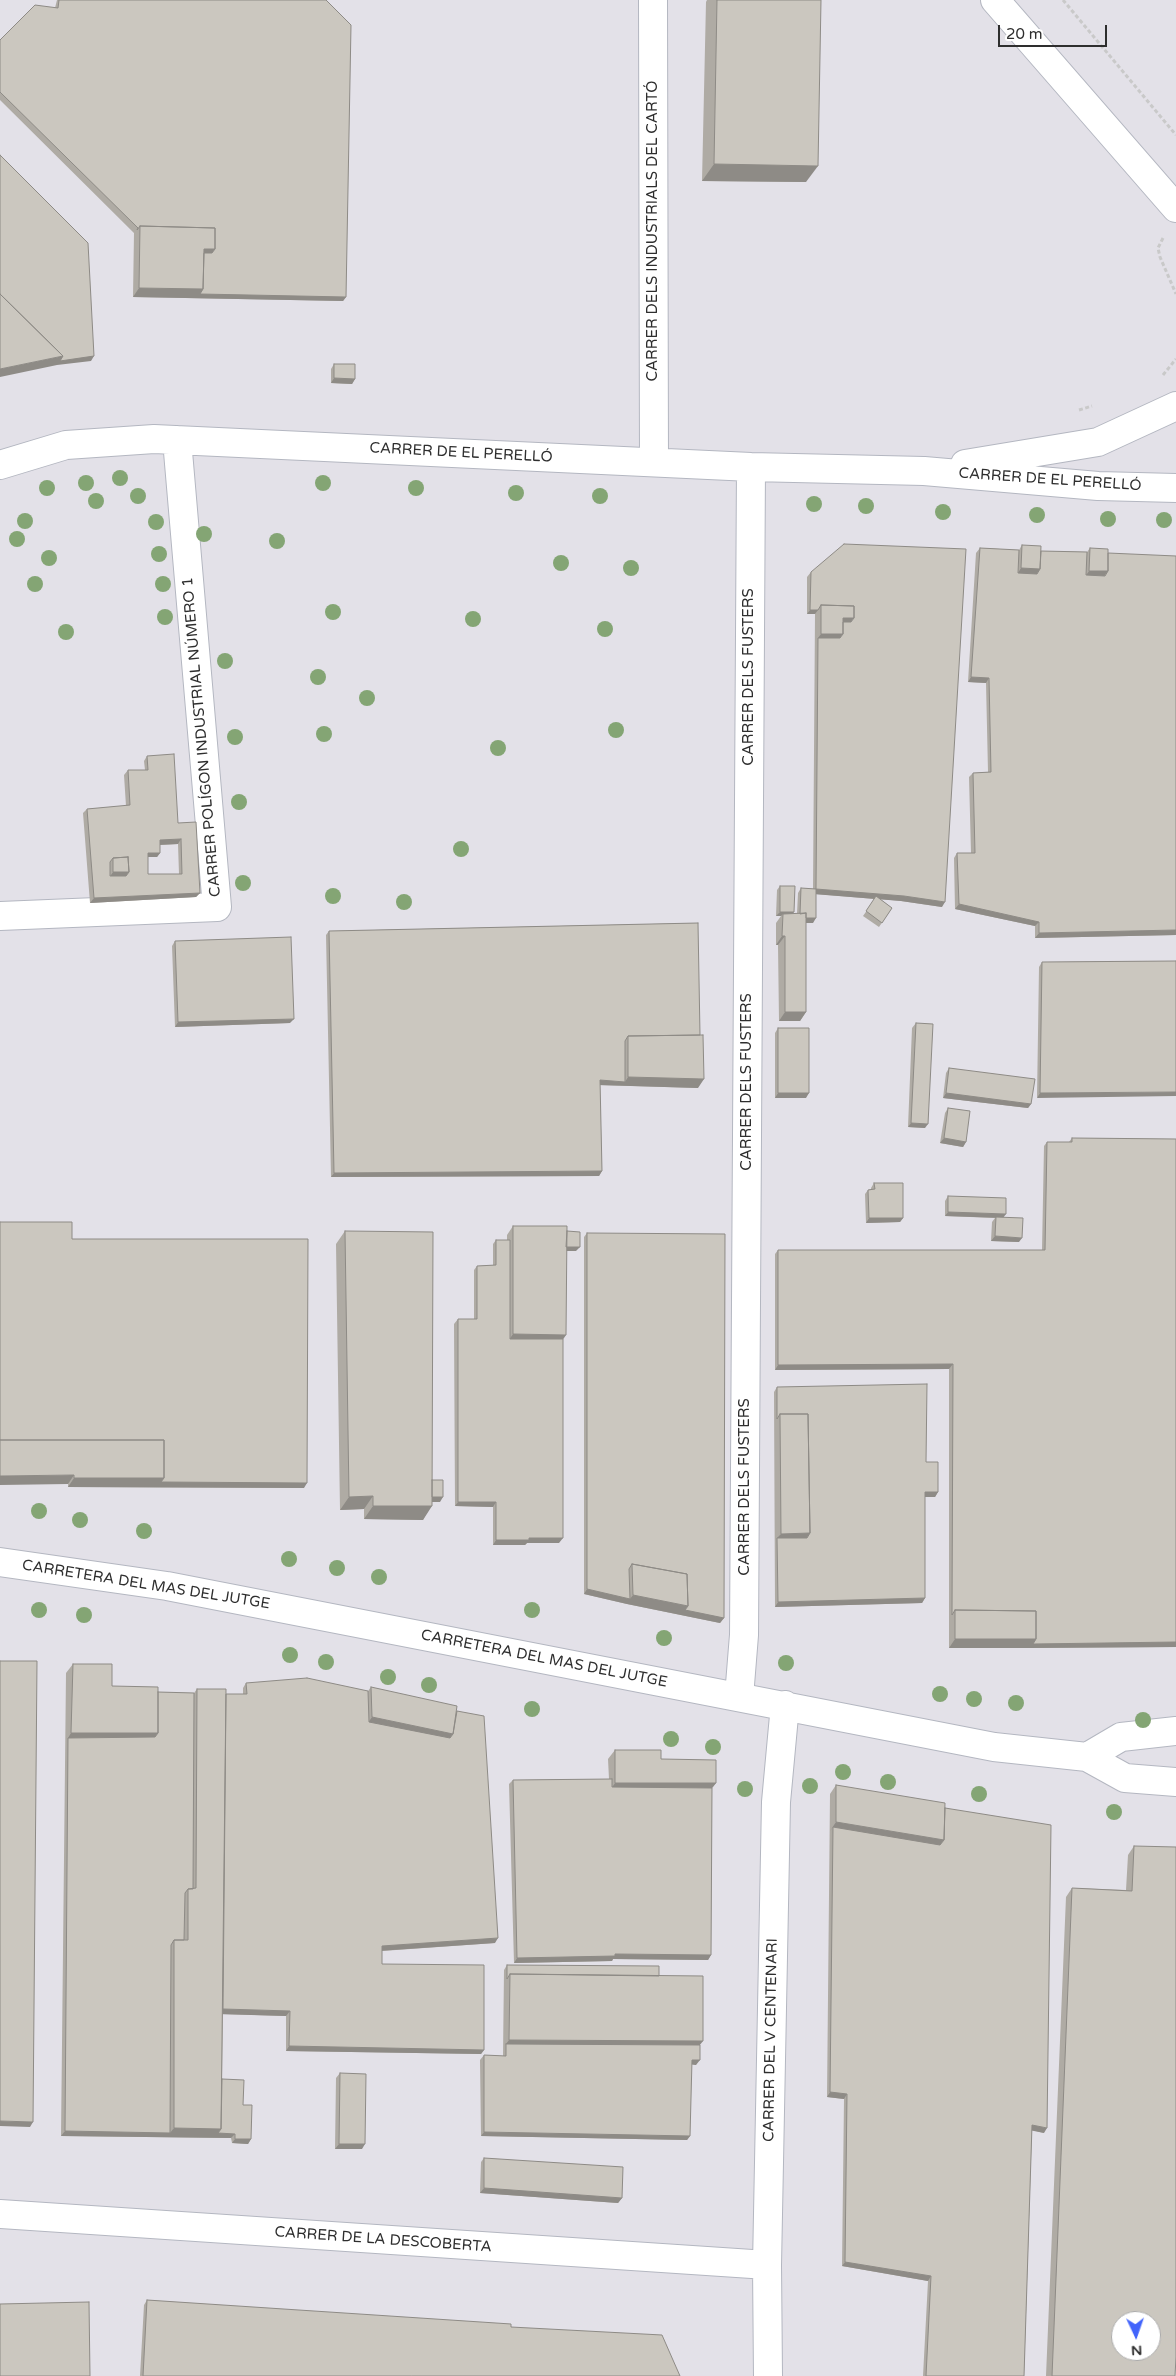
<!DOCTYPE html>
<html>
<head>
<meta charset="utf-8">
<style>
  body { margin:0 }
  #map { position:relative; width:1176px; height:2376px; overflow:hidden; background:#efe9e1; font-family:"Varela Round",sans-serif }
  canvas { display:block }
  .north { position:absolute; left:1111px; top:2311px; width:50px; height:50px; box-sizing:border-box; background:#fff; border:1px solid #ababab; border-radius:50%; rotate:177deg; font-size:14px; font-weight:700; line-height:20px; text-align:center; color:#2e2e2e }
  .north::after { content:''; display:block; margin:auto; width:18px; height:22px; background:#4264fb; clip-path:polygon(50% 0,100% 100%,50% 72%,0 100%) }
  .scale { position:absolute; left:998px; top:25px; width:109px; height:22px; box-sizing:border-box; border:2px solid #2e2e2e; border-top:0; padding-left:6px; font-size:15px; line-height:18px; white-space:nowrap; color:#2e2e2e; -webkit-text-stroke:4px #fff; paint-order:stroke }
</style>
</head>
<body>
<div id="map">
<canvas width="1176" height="2376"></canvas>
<div class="north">N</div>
<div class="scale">20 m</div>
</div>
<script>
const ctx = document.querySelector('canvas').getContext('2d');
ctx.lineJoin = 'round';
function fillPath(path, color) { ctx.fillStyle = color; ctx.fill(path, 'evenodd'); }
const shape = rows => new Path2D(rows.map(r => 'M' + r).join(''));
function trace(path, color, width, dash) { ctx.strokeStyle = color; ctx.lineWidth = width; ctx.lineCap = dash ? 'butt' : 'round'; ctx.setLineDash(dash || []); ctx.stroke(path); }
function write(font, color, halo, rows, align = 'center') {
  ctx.font = font + ' "Varela Round",sans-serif'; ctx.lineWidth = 4; ctx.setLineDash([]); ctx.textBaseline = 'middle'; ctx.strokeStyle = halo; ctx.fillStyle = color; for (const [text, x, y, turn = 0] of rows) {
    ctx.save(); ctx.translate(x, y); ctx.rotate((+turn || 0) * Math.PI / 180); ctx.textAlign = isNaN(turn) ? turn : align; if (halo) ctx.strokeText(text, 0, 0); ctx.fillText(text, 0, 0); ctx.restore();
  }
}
const industrial = shape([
  [0,0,1176,0,1176,2376,0,2376],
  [1121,2321,1151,2321,1151,2351,1121,2351]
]);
const path = shape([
  [1063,0,1176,135],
  [1163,238,1158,248,1160,257,1176,294],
  [1163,375,1176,359],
  [1079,410,1092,406]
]);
const minor = shape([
  [653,0,654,462],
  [995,0,1176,208],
  [965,464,1098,442,1176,406],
  [0,465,66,445,154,439,751,467,924,471,1098,486,1176,488],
  [0,916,217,907,177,440],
  [0,1562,167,1586,994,1747,1087,1757,1125,1778,1176,1782],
  [739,1697,744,1635,751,467],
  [1087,1757,1121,1737,1176,1731],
  [0,2214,767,2265],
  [768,2376,767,2265,776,1802,785,1705]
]);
const trees = [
  [120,478],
  [86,483],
  [323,483],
  [47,488],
  [416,488],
  [516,493],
  [138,496],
  [600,496],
  [96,501],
  [814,504],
  [866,506],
  [943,512],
  [1037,515],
  [1108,519],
  [1164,520],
  [25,521],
  [156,522],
  [204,534],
  [17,539],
  [277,541],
  [159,554],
  [49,558],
  [561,563],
  [631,568],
  [35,584],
  [163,584],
  [333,612],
  [165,617],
  [473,619],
  [605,629],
  [66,632],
  [225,661],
  [318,677],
  [367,698],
  [616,730],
  [324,734],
  [235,737],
  [498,748],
  [239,802],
  [461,849],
  [243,883],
  [333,896],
  [404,902],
  [39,1511],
  [80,1520],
  [144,1531],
  [289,1559],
  [337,1568],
  [379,1577],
  [39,1610],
  [532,1610],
  [84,1615],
  [664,1638],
  [290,1655],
  [326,1662],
  [786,1663],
  [388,1677],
  [429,1685],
  [940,1694],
  [974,1699],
  [1016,1703],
  [532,1709],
  [1143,1720],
  [671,1739],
  [713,1747],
  [843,1772],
  [888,1782],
  [810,1786],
  [745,1789],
  [979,1794],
  [1114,1812]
];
const wall = shape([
  [57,0,326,0,346,297,343,301,133,297,134,233,0,100,0,40,55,8],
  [707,0,821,0,806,182,702,181,706,2],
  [334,364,355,379,352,384,331,383,331,369],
  [1022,545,1041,551,1087,552,1090,548,1108,553,1176,935,1035,938,1035,926,955,909,954,858,957,853,971,853,969,777,973,773,988,772,986,683,968,682,976,553,980,548,1019,550],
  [811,572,942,907,901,901,880,899,892,908,879,927,863,916,875,899,816,894,813,923,806,923,806,1012,800,1021,779,1021,778,945,776,945,776,923,781,916,776,916,777,890,780,886,792,914,797,914,798,893,801,888,813,889,815,614,807,614,807,577],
  [147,756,178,823,200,893,196,897,90,903,83,813,87,809,126,806,124,775,128,770,145,770,144,761],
  [178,844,179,874,148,874,148,857,157,857,160,853,160,845],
  [698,923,698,1088,600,1085,602,1171,599,1176,331,1177,326,935,329,931],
  [175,941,290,1023,175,1027,172,946],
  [1176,961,1037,1098,1039,967,1042,962],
  [916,1023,925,1128,908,1127,912,1028],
  [778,1028,806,1098,775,1098,775,1033],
  [949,1068,1031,1104,1028,1108,943,1098,946,1073],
  [948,1108,966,1142,963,1147,940,1143,945,1113],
  [1072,1138,1176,1139,1176,1647,1030,1648,949,1648,949,1369,775,1370,775,1254,778,1250,1042,1250,1044,1146,1047,1142,1069,1142],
  [874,1183,903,1218,900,1222,866,1223,865,1194,868,1190,871,1189,871,1188],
  [948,1196,1003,1218,1019,1242,991,1241,992,1222,995,1218,945,1216,945,1201],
  [513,1226,567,1231,576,1251,566,1251,563,1339,559,1543,527,1543,525,1545,493,1545,493,1507,455,1506,454,1324,458,1319,474,1319,474,1270,477,1266,493,1265,493,1244,496,1240,507,1240,507,1235],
  [345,1231,440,1502,432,1502,423,1520,364,1519,364,1509,340,1510,336,1244],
  [587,1233,724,1618,720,1623,627,1604,584,1594,584,1237],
  [72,1239,304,1488,68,1487],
  [777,1387,926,1462,938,1492,935,1497,925,1497,925,1598,922,1603,775,1607,774,1392],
  [73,1664,112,1686,158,1692,194,1693,197,1689,226,1694,243,1694,243,1688,246,1683,368,1691,371,1687,457,1711,495,1943,382,1951,382,1964,484,2050,481,2054,286,2051,286,2016,223,2014,222,2079,243,2105,251,2139,248,2144,232,2143,231,2138,61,2136,66,1673],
  [615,1750,661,1759,716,1783,712,1788,711,1955,708,1960,613,1959,612,1961,514,1963,509,1784,513,1780,609,1779,608,1759],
  [836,1785,945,1808,1044,2133,1032,2130,1024,2376,923,2376,928,2281,842,2266,844,2099,827,2097,830,1794],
  [1134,1846,1175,2376,1046,2376,1066,1897,1072,1888,1126,1890,1128,1855],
  [507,1965,659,1976,700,2045,696,2065,691,2064,690,2136,687,2140,481,2136,480,2060,484,2055,503,2056,504,1970],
  [340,2073,362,2149,335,2149,336,2078],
  [484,2158,622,2198,618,2203,480,2193,481,2162],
  [147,2300,511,2327,680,2376,140,2376,144,2305]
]);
const shadedWall = shape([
  [714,164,818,166,806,182,702,181],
  [204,249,215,249,209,258,201,258],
  [139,288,203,289,346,297,343,301,133,297],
  [63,356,94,356,91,361,57,365,0,377,0,369],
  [334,378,355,379,352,384,331,383],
  [1021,568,1040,569,1034,578,1015,578],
  [1089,571,1108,571,1101,580,1083,580],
  [810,610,818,610,815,614,807,614],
  [843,618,854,618,847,627,840,627],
  [821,634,843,634,837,643,818,638],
  [971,677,989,678,986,683,968,682],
  [181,839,178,844,157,845,160,840],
  [148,853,160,853,157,857,145,857],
  [113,872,129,872,123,881,107,881],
  [816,889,904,896,945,902,942,907,901,901,813,894],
  [200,893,196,897,90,903,94,898],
  [959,904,1039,922,1035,926,955,909],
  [780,912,794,912,791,916,783,914,781,916,776,916],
  [800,918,816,918,813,923,797,923],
  [1176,930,1176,935,1035,938,1039,933],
  [782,936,785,936,778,945,776,945],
  [785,1012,806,1012,800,1021,779,1021],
  [294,1019,290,1023,175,1027,178,1022],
  [628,1077,704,1079,698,1088,597,1085,600,1080,625,1082],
  [1176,1092,1176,1096,1037,1098,1040,1093],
  [778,1093,809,1093,806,1098,775,1098],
  [946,1093,1031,1104,1028,1108,943,1098],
  [911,1123,928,1124,925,1128,908,1127],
  [944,1138,966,1142,963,1147,940,1143],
  [602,1171,599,1176,331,1177,334,1173],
  [948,1212,1006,1214,1003,1218,945,1216],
  [869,1218,903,1218,900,1222,866,1223],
  [995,1236,1022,1238,1019,1242,991,1241],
  [563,1247,580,1247,576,1251,560,1251],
  [513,1334,566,1335,560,1344,507,1343],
  [953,1364,949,1369,775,1370,778,1365],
  [74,1475,68,1484,0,1485,0,1476],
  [74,1478,164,1478,307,1483,304,1488,68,1487],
  [925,1492,938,1492,935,1497,922,1497],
  [373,1496,364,1509,340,1510,349,1497],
  [426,1497,443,1497,440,1502,423,1502],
  [458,1502,496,1502,493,1507,455,1506],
  [373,1506,432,1506,423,1520,364,1519],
  [810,1533,804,1542,777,1538,781,1534],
  [529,1538,563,1538,559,1543,527,1543,525,1545,493,1545,496,1540],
  [587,1589,630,1599,633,1595,688,1606,724,1618,720,1623,627,1604,584,1594],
  [925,1598,922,1603,775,1607,778,1602],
  [955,1639,1036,1639,1176,1642,1176,1647,1030,1648,949,1648],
  [372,1717,453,1734,446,1743,366,1726],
  [71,1733,158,1733,152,1742,68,1738],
  [615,1783,716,1783,709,1792,609,1792],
  [836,1822,944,1840,937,1849,833,1827,830,1831],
  [498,1938,495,1943,378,1951,382,1946],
  [615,1954,711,1955,708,1960,613,1959,612,1961,514,1963,517,1958],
  [220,2009,290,2011,286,2016,216,2014],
  [509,2040,703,2041,696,2050,506,2044],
  [289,2046,484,2050,481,2054,286,2051],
  [692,2060,700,2060,696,2065,688,2064],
  [830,2092,847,2094,844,2099,827,2097],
  [0,2121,33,2122,30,2127,0,2126],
  [1032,2125,1047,2128,1044,2133,1029,2130],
  [174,2128,221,2129,235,2134,231,2138,61,2136,65,2131,170,2133],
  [484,2132,690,2136,687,2140,481,2136],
  [235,2139,251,2139,248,2144,232,2143],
  [339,2144,365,2144,362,2149,335,2149],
  [484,2188,622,2198,618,2203,480,2193],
  [845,2262,931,2276,928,2281,842,2266]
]);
const building = shape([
  [59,0,326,0,351,25,346,297,200,294,203,289,204,253,212,253,215,249,215,228,140,226,137,230,138,228,0,92,0,40,35,5,58,8,59,0],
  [717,0,821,0,818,166,714,164,717,0],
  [0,155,88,243,94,356,60,361,63,356,0,294,0,155],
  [140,226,215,228,215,249,204,249,203,289,139,288,140,226],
  [0,294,63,356,0,369,0,294],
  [334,364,355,364,355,379,334,378,334,364],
  [844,544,966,549,945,902,904,896,816,889,818,638,840,638,843,634,843,622,851,622,854,618,854,606,821,605,818,610,810,610,811,572,844,544],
  [1022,545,1041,546,1040,569,1021,568,1022,545],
  [980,548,1019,550,1018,573,1037,574,1040,569,1041,551,1087,552,1086,575,1105,576,1108,571,1108,553,1176,556,1176,930,1039,933,1039,922,959,904,957,853,975,853,973,773,991,772,989,678,971,677,980,548],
  [1090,548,1108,549,1108,571,1089,571,1090,548],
  [821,605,854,606,854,618,843,618,843,634,821,634,821,605],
  [174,754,178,823,196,822,200,893,94,898,87,809,130,805,128,770,148,770,147,756,174,754],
  [181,839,182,874,148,874,148,853,160,853,160,840,181,839],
  [128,857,129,872,126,876,110,876,110,862,113,858,128,857],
  [128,857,129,872,113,872,113,858,128,857],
  [780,886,795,886,794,912,780,912,780,886],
  [801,888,816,889,816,918,806,918,806,913,800,914,801,888],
  [876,896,892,908,882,923,866,911,876,896],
  [806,913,806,1012,785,1012,785,936,782,936,783,914,806,913],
  [698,923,700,1035,628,1036,625,1041,625,1082,600,1080,602,1171,334,1173,329,931,698,923],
  [291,937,294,1019,178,1022,175,941,291,937],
  [1176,961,1176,1092,1040,1093,1042,962,1176,961],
  [916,1023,933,1024,928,1124,911,1123,916,1023],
  [778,1028,809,1028,809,1093,778,1093,778,1028],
  [703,1035,704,1079,628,1077,628,1036,703,1035],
  [949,1068,1035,1079,1031,1104,946,1093,949,1068],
  [948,1108,970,1111,966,1142,944,1138,948,1108],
  [1072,1138,1176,1139,1176,1642,1033,1644,1036,1639,1036,1611,955,1610,952,1615,953,1364,778,1365,778,1250,1045,1250,1047,1142,1072,1142,1072,1138],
  [874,1183,903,1183,903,1218,869,1218,868,1190,875,1189,874,1183],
  [948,1196,1006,1198,1006,1214,948,1212,948,1196],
  [996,1217,1023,1218,1022,1238,995,1236,996,1217],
  [0,1222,72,1222,72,1239,308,1239,307,1483,161,1482,164,1478,164,1440,0,1440,0,1222],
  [513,1226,567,1226,566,1335,513,1334,513,1226],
  [345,1231,433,1232,432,1506,373,1506,373,1496,349,1497,345,1231],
  [567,1231,580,1232,580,1247,566,1247,567,1231],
  [587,1233,725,1234,724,1618,685,1610,688,1606,687,1574,632,1564,629,1569,630,1599,587,1589,587,1233],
  [496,1240,510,1240,510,1339,563,1339,563,1538,529,1538,529,1540,496,1540,496,1502,458,1502,458,1319,477,1319,477,1266,496,1265,496,1240],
  [927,1384,926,1462,938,1462,938,1492,925,1492,925,1598,778,1602,777,1538,807,1538,810,1533,808,1414,780,1414,777,1419,777,1387,927,1384],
  [780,1414,808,1414,810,1533,781,1534,780,1414],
  [0,1440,164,1440,164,1478,74,1478,74,1475,0,1476,0,1440],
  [432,1480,443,1480,443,1497,432,1497,432,1480],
  [632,1564,687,1574,688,1606,633,1595,632,1564],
  [955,1610,1036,1611,1036,1639,955,1639,955,1610],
  [0,1661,37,1661,33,2122,0,2121,0,1661],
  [73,1664,112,1664,112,1686,158,1687,158,1733,71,1733,73,1664],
  [307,1678,368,1691,369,1722,450,1738,453,1734,457,1711,484,1716,498,1938,382,1946,382,1964,484,1965,484,2050,289,2046,290,2011,223,2009,226,1694,247,1694,246,1683,307,1678],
  [371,1687,457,1706,453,1734,372,1717,371,1687],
  [197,1689,226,1689,221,2129,174,2128,174,1940,188,1940,188,1889,196,1888,197,1689],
  [158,1692,194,1693,193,1889,188,1889,185,1893,184,1940,174,1940,171,1945,170,2133,65,2131,68,1738,155,1737,158,1733,158,1692],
  [615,1750,661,1750,661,1759,716,1760,716,1783,615,1783,615,1750],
  [612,1779,612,1787,712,1788,711,1955,615,1954,615,1956,517,1958,513,1780,612,1779],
  [836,1785,945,1803,944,1840,836,1822,836,1785],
  [945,1808,1051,1825,1047,2128,1032,2125,1024,2376,926,2376,931,2276,845,2262,847,2094,830,2092,833,1827,940,1845,944,1840,945,1808],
  [1134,1846,1176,1847,1176,2357,1175,2376,1052,2376,1072,1888,1132,1891,1134,1846],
  [1121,2321,1151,2321,1151,2351,1121,2351,1121,2321],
  [507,1965,659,1966,659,1976,510,1974,507,1979,507,1965],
  [510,1974,703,1976,703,2041,509,2040,510,1974],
  [506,2044,700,2045,700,2060,692,2060,690,2136,484,2132,484,2055,506,2056,506,2044],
  [340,2073,366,2074,365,2144,339,2144,340,2073],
  [222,2079,244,2080,243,2105,252,2105,251,2139,235,2139,235,2134,218,2133,221,2129,222,2079],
  [484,2158,623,2167,622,2198,484,2188,484,2158],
  [147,2300,511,2324,511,2327,662,2335,680,2376,143,2376,147,2300],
  [89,2302,90,2376,0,2376,0,2304,89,2302]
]);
const streetNames = [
  ["CARRER DELS INDUSTRIALS DEL CARTÓ",653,231,-90],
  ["CARRER DE EL PERELLÓ",461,453,3],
  ["CARRER DE EL PERELLÓ",1050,480,4],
  ["CARRER DELS FUSTERS",749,677,-90],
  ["CARRER POLÍGON INDUSTRIAL NÚMERO 1",202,737,-95],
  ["CARRER DELS FUSTERS",747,1082,-90],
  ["CARRER DELS FUSTERS",745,1487,-90],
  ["CARRETERA DEL MAS DEL JUTGE",146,1585,9],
  ["CARRETERA DEL MAS DEL JUTGE",544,1659,11],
  ["CARRER DEL V CENTENARI",771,2040,-89],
  ["CARRER DE LA DESCOBERTA",383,2240,4]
];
fillPath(industrial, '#e3e1e8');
trace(minor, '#b4b7c1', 30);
trace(path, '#c9c9c9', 3, [4, 2.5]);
trace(minor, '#fff', 28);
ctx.fillStyle = '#84a574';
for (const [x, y] of trees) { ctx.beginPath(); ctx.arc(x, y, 8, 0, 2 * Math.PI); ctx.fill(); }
fillPath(wall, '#afaba4');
fillPath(shadedWall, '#8e8b86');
fillPath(building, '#cbc7bf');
trace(building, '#8e8b86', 1);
write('15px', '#2e2e2e', '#fff', streetNames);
</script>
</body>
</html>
